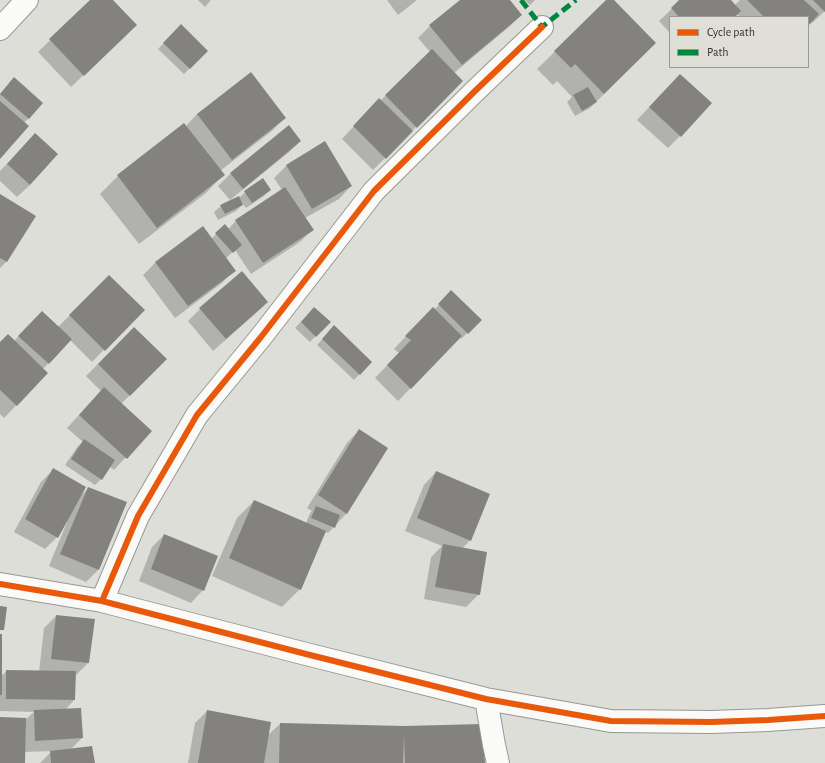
<!DOCTYPE html>
<html>
<head>
<meta charset="utf-8">
<style>
  body { margin:0 }
  #map { position:relative; width:825px; height:763px; overflow:hidden; background:#deded9; font-family:"Alegreya Sans",sans-serif }
  canvas { display:block }
  .legend { position:absolute; left:669px; top:16px; width:140px; height:52px; box-sizing:border-box; background:#e0dfd7; border:1px solid #9a9993; margin:0; padding:5px 7px; list-style:none; font-size:12px; color:#32312e }
  .legend li { display:flex; align-items:center; gap:8px; height:20px }
  .legend b { width:20px; border:1px solid #9a9993 }
</style>
</head>
<body>
<div id="map">
<canvas width="825" height="763"></canvas>
<ul class="legend">
<li><b style="height:5px;background:#e8590c"></b>Cycle path</li>
<li><b style="height:5px;background:#00873e"></b>Path</li>
</ul>
</div>
<script>
const ctx = document.querySelector('canvas').getContext('2d');
ctx.lineJoin = 'round';
function fillPath(path, color) { ctx.fillStyle = color; ctx.fill(path, 'evenodd'); }
const shape = rows => new Path2D(rows.map(r => 'M' + r).join(''));
function trace(path, color, width, dash) { ctx.strokeStyle = color; ctx.lineWidth = width; ctx.lineCap = dash ? 'butt' : 'round'; ctx.setLineDash(dash || []); ctx.stroke(path); }
const shadow = shape([
  [91,0,112,0,123,37,71,87,38,52],
  [198,0,211,0,205,7],
  [387,0,417,0,398,15],
  [461,0,509,0,521,15,509,27,454,73,462,81,373,170,342,139,367,112,380,101,430,52,418,38,430,26],
  [525,0,535,0,530,5],
  [608,0,612,0,655,43,590,108,575,116,567,102,572,97,557,81,553,85,537,69],
  [681,0,729,0,734,6,740,0,825,0,825,11,812,23,810,22,808,24,808,17,740,17,737,14,734,17,670,17,670,33,659,21],
  [181,26,207,51,184,74,158,49],
  [14,78,42,103,24,123,0,157,0,94],
  [668,87,680,136,668,148,637,120],
  [197,114,285,117,273,130,220,171,223,175,206,193,139,244,100,194,118,176,184,125,185,127],
  [35,134,30,185,17,197,0,181,0,171],
  [300,141,288,153,230,200,218,186,231,173],
  [325,143,351,186,339,199,305,218,312,230,300,242,251,274,235,250,226,258,234,270,222,283,175,318,143,275,156,262,211,239,225,226,228,229,236,221,282,190,274,178,286,166],
  [270,190,264,196,246,208,243,204,236,211,218,220,214,212,221,206,239,198,245,192],
  [0,195,34,216,6,262,0,268],
  [109,276,143,310,92,362,70,340,43,369,47,373,4,418,0,414,0,343,14,341,29,325,58,327],
  [451,292,481,320,461,339,460,337,398,401,375,378,399,353,394,349,420,321,434,310],
  [267,302,255,314,213,351,188,321,200,309],
  [314,308,329,322,310,342,295,328],
  [134,328,166,359,121,404,150,431,114,470,109,466,101,479,95,485,65,465,78,446,83,442,67,428,101,391,86,376],
  [328,333,371,362,354,380,317,345],
  [359,430,347,513,328,533,325,532,300,589,282,607,212,576,237,518,254,501,306,523,310,513,312,511,307,508,347,443],
  [53,470,80,496,89,488,126,503,98,570,86,582,49,566,67,522,66,521,57,537,45,549,14,532,41,482],
  [436,472,470,540,462,549,479,594,466,607,424,599,431,557,442,546,405,531,424,485],
  [164,535,203,590,191,603,139,581,152,547],
  [56,616,88,663,76,675,75,675,74,700,65,710,82,738,70,750,94,763,40,763,52,751,24,752,24,763,0,763,0,718,26,719,34,712,0,711,0,635,1,676,7,671,39,672,44,628],
  [207,711,267,736,280,724,404,727,484,763,188,763,195,723]
]);
const building = shape([
  [90,0,113,0,137,25,84,76,49,39],
  [460,0,510,0,522,15,462,65,429,25],
  [606,0,614,0,656,43,604,94,575,64,571,68,554,51],
  [679,0,731,0,741,11,735,17,679,17,671,8],
  [747,0,804,0,819,14,808,26,808,17,764,17],
  [813,0,825,0,825,12],
  [181,24,208,51,190,69,163,43],
  [432,49,463,81,417,128,385,95],
  [251,72,286,118,232,160,197,114],
  [680,74,712,103,681,137,649,107],
  [14,77,43,103,29,119,0,94],
  [588,87,597,102,582,111,573,95],
  [379,98,413,131,386,159,353,126],
  [0,101,29,126,0,159],
  [184,123,225,175,157,228,117,175],
  [289,125,301,141,243,189,230,173],
  [35,133,58,154,30,185,7,164],
  [325,141,352,186,312,209,286,165],
  [263,178,271,190,252,203,244,191],
  [285,187,314,230,263,263,235,220],
  [0,194,36,216,7,262,0,258],
  [239,196,243,205,225,214,220,205],
  [225,224,242,245,233,253,215,233],
  [203,226,236,271,188,306,155,262],
  [242,271,268,302,226,339,199,308],
  [109,275,145,310,105,351,69,315],
  [451,290,482,320,468,334,438,304],
  [314,307,331,322,316,337,301,322],
  [433,307,462,336,411,389,387,365,411,340,405,336],
  [42,311,72,339,49,364,18,336],
  [334,325,372,362,360,375,322,339],
  [134,327,167,359,130,396,98,364],
  [8,334,48,373,17,406,0,390,0,342],
  [104,387,152,431,127,459,79,415],
  [359,429,388,448,347,514,318,495],
  [84,439,115,460,102,480,71,459],
  [53,468,86,487,58,538,25,519],
  [436,471,490,494,471,541,417,518],
  [88,487,127,502,99,570,60,554],
  [254,500,326,531,301,590,229,558],
  [316,506,340,515,335,528,311,518],
  [164,534,218,556,204,591,151,569],
  [443,544,487,552,480,595,435,587],
  [0,606,7,607,4,630,0,630],
  [56,615,95,619,89,663,51,659],
  [0,634,2,634,2,695,0,695],
  [6,670,76,671,75,700,6,699],
  [81,708,83,738,35,741,34,710],
  [207,710,271,722,264,763,198,763],
  [0,717,26,718,25,763,0,763],
  [280,723,404,726,483,724,485,763,405,763,404,735,403,763,279,763],
  [92,746,95,763,51,763,50,751]
]);
const street = shape([
  [0,29,27,0],
  [0,584,102,601,306,654,486,699,611,721,711,722,768,720,825,716],
  [102,601,138,516,197,415,261,337,374,191,475,91,542,27],
  [486,699,494,745,498,763]
]);
const quiet = shape([
  [521,0,542,27,576,0]
]);
const cycleway = shape([
  [0,584,102,601,306,654,486,699,611,721,711,722,768,720,825,716],
  [102,601,138,516,197,415,261,337,374,191,475,91,542,27]
]);
fillPath(shadow, '#0003');
fillPath(building, '#83827f');
trace(street, '#979794', 24);
trace(street, '#fafaf9', 22);
trace(quiet, '#00873e', 5, [10, 5]);
trace(cycleway, '#e8590c', 6);
</script>
</body>
</html>
